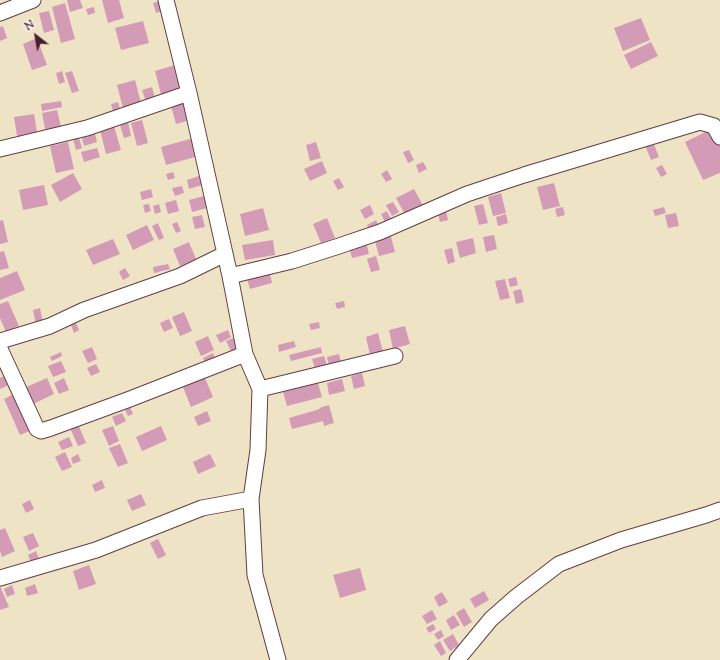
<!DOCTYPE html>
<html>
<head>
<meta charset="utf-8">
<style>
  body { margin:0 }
  #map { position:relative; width:720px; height:660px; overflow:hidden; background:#efe3c6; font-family:"Sorts Mill Goudy",serif }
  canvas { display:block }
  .north { position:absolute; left:16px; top:16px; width:40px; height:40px; -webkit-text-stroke:3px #fbf7ec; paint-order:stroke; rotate:329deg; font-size:11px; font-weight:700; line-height:16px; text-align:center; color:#4a1f2b }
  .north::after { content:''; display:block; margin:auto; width:14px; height:18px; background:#4a1f2b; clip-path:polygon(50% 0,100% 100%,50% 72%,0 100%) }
</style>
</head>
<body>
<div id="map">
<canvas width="720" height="660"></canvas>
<div class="north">N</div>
</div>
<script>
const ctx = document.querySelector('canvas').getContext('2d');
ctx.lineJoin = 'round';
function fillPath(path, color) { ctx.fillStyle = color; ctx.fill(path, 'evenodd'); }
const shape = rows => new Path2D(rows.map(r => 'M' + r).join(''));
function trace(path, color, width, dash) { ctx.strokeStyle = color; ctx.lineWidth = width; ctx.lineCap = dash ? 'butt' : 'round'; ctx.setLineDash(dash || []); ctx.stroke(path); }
const building = shape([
  [67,0,80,0,83,8,70,12],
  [102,0,119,0,124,18,108,23],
  [160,1,163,11,156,13,153,3],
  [65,3,75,39,61,43,52,7],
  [94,7,95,13,88,15,86,9],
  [49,11,54,30,44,33,39,13],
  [641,18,650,40,623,51,614,28],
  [143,21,149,43,121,50,115,28],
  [3,26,7,38,0,41,0,27],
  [37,38,47,65,32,70,23,44],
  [651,42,658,56,631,69,624,55],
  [175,65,182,92,162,98,155,71],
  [62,71,65,82,59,84,56,73],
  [72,71,79,91,72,93,65,73],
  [135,80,142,107,124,112,117,85],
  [152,87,156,102,147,105,142,90],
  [61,101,62,107,42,111,41,104],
  [190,101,194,119,176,124,171,106],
  [118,102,121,113,114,115,111,104],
  [57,110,62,131,46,134,42,113],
  [34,114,38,138,18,142,14,117],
  [142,120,148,143,137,146,131,123],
  [128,122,131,136,124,138,120,125],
  [114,126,121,150,106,154,100,130],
  [714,128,720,142,720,173,703,180,685,142],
  [95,134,97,142,84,146,82,138],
  [197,137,202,155,166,165,161,147],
  [79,138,82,148,76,150,73,139],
  [68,142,74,169,56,173,50,146],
  [316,142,321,158,310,161,306,145],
  [653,142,659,157,651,160,645,145],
  [97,148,100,157,84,162,81,152],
  [409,150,414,160,408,163,403,152],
  [322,161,327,173,310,181,304,169],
  [423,162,427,169,419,173,416,165],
  [662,165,667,174,661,177,656,168],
  [387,170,392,179,386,182,381,174],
  [173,172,175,178,168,180,166,174],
  [73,173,82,189,60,202,51,185],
  [199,176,202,185,189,189,187,180],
  [339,178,344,187,338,190,333,181],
  [554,183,560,206,543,210,537,187],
  [44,185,48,205,23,210,19,190],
  [182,186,184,193,175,196,172,188],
  [151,189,153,197,142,200,140,192],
  [414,189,424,207,406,216,396,198],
  [501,193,506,213,493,216,488,197],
  [204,196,207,208,192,212,189,200],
  [176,200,179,211,168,214,165,203],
  [393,202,399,212,392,216,386,205],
  [149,204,151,211,145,213,143,205],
  [159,204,161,212,155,214,153,206],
  [483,204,488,223,479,225,474,206],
  [370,205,374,214,365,219,360,210],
  [563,207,565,215,557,217,555,209],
  [664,207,666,213,655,216,653,210],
  [263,208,269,230,245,236,240,214],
  [387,211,392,221,386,224,381,214],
  [446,211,448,220,440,222,438,213],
  [676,213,679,226,668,228,665,215],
  [506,214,508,223,498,226,496,217],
  [202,215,205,227,195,229,192,217],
  [327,218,335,238,321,243,313,224],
  [3,220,8,242,0,244,0,221],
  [376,220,380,229,371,233,367,225],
  [177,222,181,231,176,233,172,224],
  [158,223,164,238,159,240,152,226],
  [147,225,154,240,133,250,126,235],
  [390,233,395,252,379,256,374,237],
  [494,235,497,249,486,252,483,237],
  [473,238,476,253,460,258,456,242],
  [113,239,120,254,93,265,86,250],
  [273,240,275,255,245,260,242,245],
  [189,242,196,259,180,266,173,249],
  [366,242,369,254,352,258,349,246],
  [452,248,455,262,448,264,444,250],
  [4,251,9,268,0,270,0,252],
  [376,256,380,270,371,272,367,259],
  [168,264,170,269,154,273,153,267],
  [125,268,130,276,123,280,119,272],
  [269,269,272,283,250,289,246,275],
  [17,271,25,290,0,300,0,278],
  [516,277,518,285,510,287,508,279],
  [505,279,510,298,500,300,495,281],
  [521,289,524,302,516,304,513,291],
  [8,301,19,326,6,332,0,318,0,304],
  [344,301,345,307,337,309,335,303],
  [40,308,43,323,36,325,33,310],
  [184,312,192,331,180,336,172,317],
  [169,319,173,328,164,332,160,323],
  [319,322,320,328,311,330,309,324],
  [76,323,79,330,74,333,71,325],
  [405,326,410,344,393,349,389,330],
  [228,330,231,337,220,343,216,335],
  [378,333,383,352,370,355,366,337],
  [208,336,214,350,201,356,195,342],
  [233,338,241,354,234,357,226,341],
  [294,341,296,347,279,352,278,345],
  [92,347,97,359,88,363,82,351],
  [321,347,322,353,291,361,289,355],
  [61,352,62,356,52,361,50,357],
  [213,353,217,363,207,367,203,358],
  [339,354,341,362,329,365,327,357],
  [324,356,327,365,315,368,312,359],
  [61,361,66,372,53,377,48,366],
  [96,364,100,372,91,376,87,368],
  [362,373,365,386,354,389,351,376],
  [8,374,12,384,0,389,0,378],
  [47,378,54,394,31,405,24,388],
  [64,378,69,390,59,394,54,383],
  [205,378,213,397,191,407,183,387],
  [342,379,345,391,329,395,327,383],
  [318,383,322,397,287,406,283,392],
  [16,393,32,430,20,435,4,399],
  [329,405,334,423,324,426,323,421,292,429,289,418,320,409,319,408],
  [130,407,133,414,128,416,125,410],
  [207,411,211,421,198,426,194,417],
  [122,413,126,421,116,426,112,417],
  [78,424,86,443,78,446,70,428],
  [113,426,119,441,109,446,102,430],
  [161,426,167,440,142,451,136,437],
  [69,437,73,446,62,450,58,442],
  [120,444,128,463,118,467,109,448],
  [65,452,72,467,62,471,55,457],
  [78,454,81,461,73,464,71,458],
  [210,454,216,466,198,474,193,462],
  [102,480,105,488,95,492,92,485],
  [141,494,146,505,132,511,127,500],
  [30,500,34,509,26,513,22,504],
  [5,528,15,551,2,557,0,551,0,530],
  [33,533,39,546,29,551,23,537],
  [158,539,166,555,158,559,150,543],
  [36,551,40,561,32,565,28,555],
  [89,565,96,584,79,590,73,571],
  [360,568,366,590,340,598,333,575],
  [35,584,38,593,27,596,25,588],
  [12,585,15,594,7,597,4,589],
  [0,586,9,607,0,610],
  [484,591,489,600,475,608,470,599],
  [442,592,448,602,439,607,434,597],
  [464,608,472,622,464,627,456,613],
  [432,610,437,619,427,624,422,616],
  [454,615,460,625,451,630,446,620],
  [433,624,436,629,429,633,426,628],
  [441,630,444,636,438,640,434,634],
  [453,634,459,645,450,651,443,640],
  [440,641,446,653,441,656,434,645]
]);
const minor = shape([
  [0,13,33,0],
  [0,149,87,128,189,93],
  [230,276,292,261,339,246,380,232,467,194,524,175,700,122,714,126,720,137],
  [0,341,50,326,84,310,180,276,225,254],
  [0,349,37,429,41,431,51,428,130,399,245,354],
  [260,389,395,356],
  [251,499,255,575,278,660],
  [0,578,96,550,202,508,251,499,258,450,260,389,245,354,230,276,189,93,166,0],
  [457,660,491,619,516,597,559,564,621,540,706,515,720,510]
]);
fillPath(building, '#d49bb7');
trace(minor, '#633c42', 17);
trace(minor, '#fff', 15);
</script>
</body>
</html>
